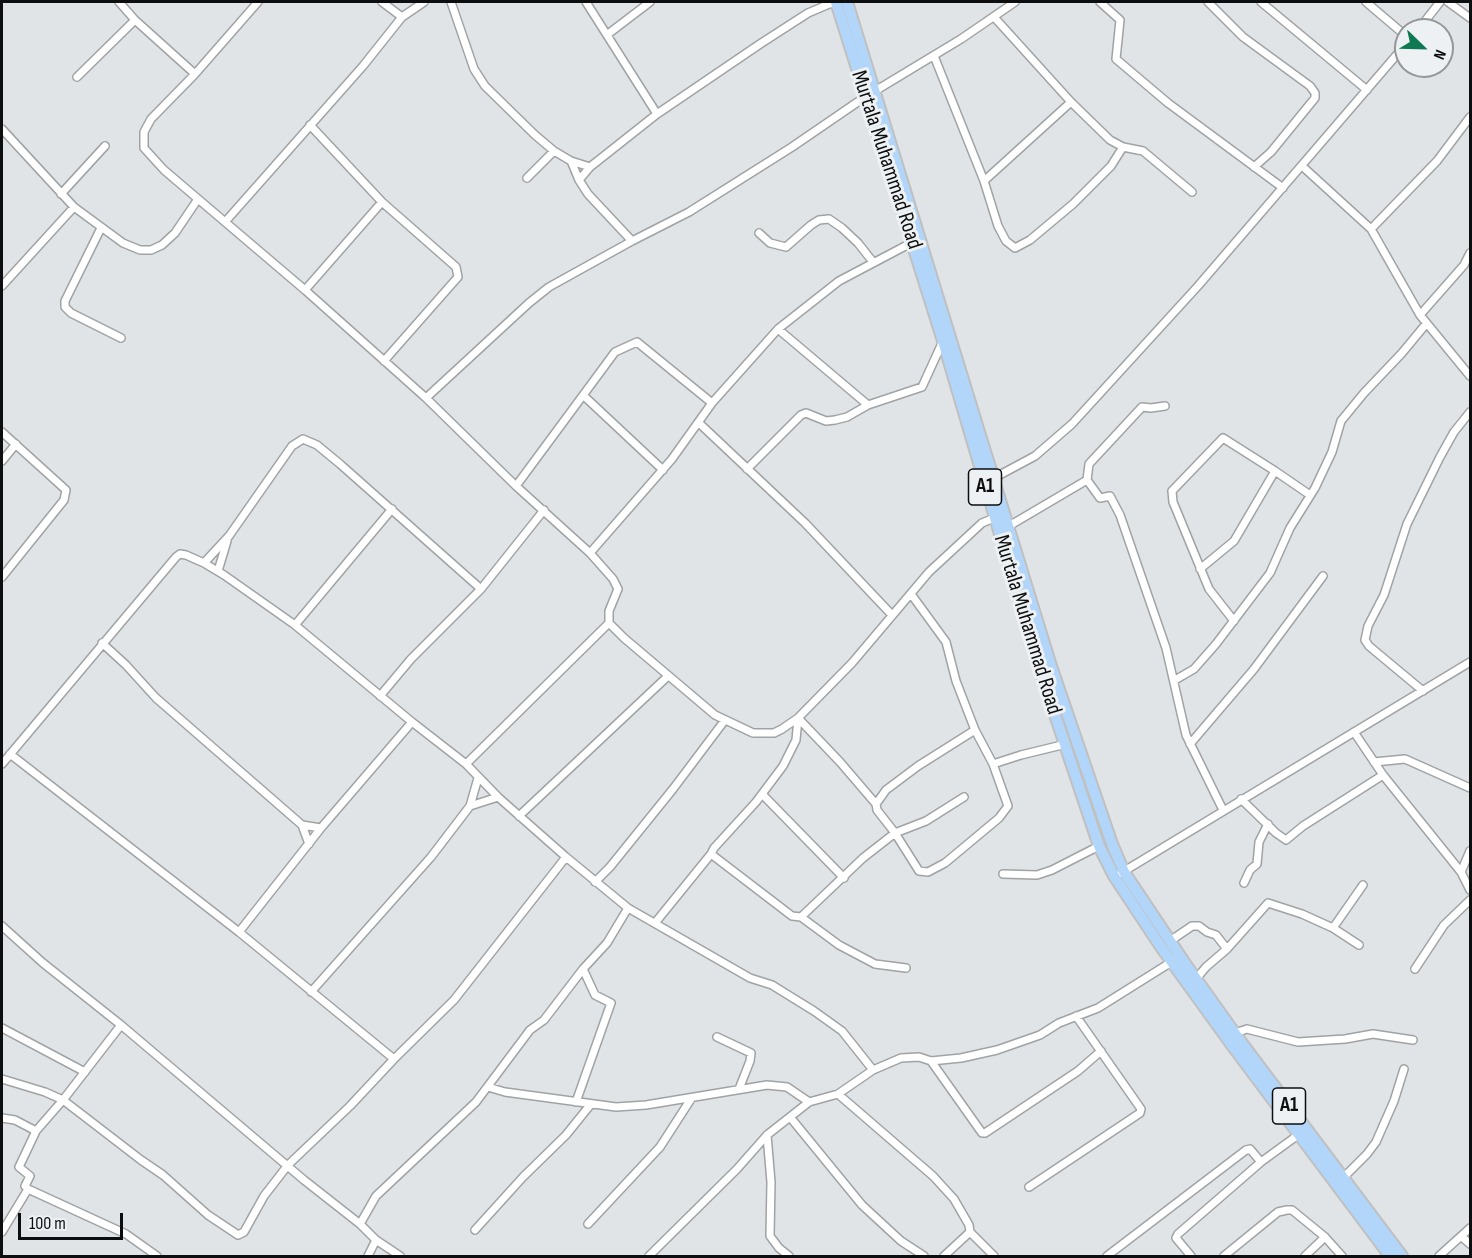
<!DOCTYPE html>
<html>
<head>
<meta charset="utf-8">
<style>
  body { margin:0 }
  #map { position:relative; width:1472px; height:1258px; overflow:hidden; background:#e1e4e6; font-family:"Sofia Sans Condensed",sans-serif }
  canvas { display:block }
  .frame { position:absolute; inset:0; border:3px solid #0d0e0f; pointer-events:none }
  .north { position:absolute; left:1394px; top:18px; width:60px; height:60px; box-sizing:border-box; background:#eef1f3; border:2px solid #949698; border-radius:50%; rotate:113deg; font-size:16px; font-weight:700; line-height:24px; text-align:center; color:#0d0e0f }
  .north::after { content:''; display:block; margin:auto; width:21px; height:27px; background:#0e7953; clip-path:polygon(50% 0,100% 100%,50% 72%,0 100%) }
  .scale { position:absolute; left:18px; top:1213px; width:105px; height:27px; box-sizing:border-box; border:3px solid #0d0e0f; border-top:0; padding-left:8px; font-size:18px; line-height:21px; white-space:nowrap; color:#0d0e0f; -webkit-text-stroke:4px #eef1f3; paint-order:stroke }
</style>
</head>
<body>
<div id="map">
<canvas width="1472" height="1258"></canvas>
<div class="frame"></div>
<div class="north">N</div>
<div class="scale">100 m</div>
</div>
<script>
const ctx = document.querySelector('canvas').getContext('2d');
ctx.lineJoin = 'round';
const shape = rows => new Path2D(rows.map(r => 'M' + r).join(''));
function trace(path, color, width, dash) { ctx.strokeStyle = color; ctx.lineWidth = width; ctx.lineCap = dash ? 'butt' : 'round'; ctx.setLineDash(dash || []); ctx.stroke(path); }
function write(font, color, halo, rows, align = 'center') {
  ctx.font = font + ' "Sofia Sans Condensed",sans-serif'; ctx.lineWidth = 6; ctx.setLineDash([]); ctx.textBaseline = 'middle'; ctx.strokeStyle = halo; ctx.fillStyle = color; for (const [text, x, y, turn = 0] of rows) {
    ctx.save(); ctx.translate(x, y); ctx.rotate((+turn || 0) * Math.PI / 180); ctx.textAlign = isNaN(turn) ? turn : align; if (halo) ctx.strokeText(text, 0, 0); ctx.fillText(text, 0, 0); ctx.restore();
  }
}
const minor = shape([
  [119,2,135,20,195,74],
  [258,2,195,74,151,119,144,132,144,148,164,170,305,290,426,398,516,486,590,553,613,579,618,589,609,611,609,623,624,638,715,715,753,733,774,733,782,729,798,718,852,663,929,572,982,523,994,518],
  [382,2,402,17],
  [451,2,474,69,485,86,535,135,554,151,571,161,579,180,588,194,632,241],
  [586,2,657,114],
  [1100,2,1120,20,1116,59,1168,103,1283,188],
  [1208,2,1243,37,1310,86,1315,93,1315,98,1271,152,1254,167],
  [1261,2,1367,90],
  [1366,2,1406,36],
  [1448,2,1470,18],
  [994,17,1071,102,1110,140,1123,147,1143,151,1192,192],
  [1418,30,1440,2],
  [608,34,650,2],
  [934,56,984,181,998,226,1006,241,1015,248,1030,240,1073,204,1111,166,1123,147],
  [77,77,135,20],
  [310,125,382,202,456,267,458,277,384,361],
  [2,129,74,207,123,243,140,250,151,250,162,245,175,233,198,199],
  [571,161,590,167],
  [1302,166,1371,229,1420,315,1470,376],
  [527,178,554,151],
  [579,180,590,167,657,114,760,44,808,13,834,2],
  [984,181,1071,102],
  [61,194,105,146],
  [225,222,363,66,402,17,424,2],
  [101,228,65,301,65,307,71,313,121,338],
  [1371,229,1437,161,1470,117],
  [759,233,770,243,786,247,811,225,819,220,829,219,842,228,858,243,873,262],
  [2,286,74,207],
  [305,290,382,202],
  [1420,315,1464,265,1470,253],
  [778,329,868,405],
  [584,396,663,470],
  [426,398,529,303,549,287,632,241,689,212,792,147,865,97,961,39,1015,2],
  [699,423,805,523,892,615],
  [2,432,66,490,64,500,2,577],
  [2,461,16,444],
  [747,469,801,415,806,413,826,421,835,420,847,417,868,405,922,387,943,341],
  [994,478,1035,456,1072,424,1198,286,1406,44],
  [1087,480,1089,464,1142,407,1151,408,1165,406],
  [516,486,615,352,637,342,712,403],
  [1009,526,1087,480,1100,498,1110,496,1120,515,1166,648,1186,735,1223,810],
  [590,553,672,459,712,403,778,329,839,281,911,243],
  [204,563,224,575,295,625,412,722],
  [1200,569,1234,541,1275,471,1310,495],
  [218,571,227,541],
  [1234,621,1209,589,1173,502,1172,491,1223,438,1275,471],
  [295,625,392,509],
  [102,643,126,665,156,698,302,825,309,844],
  [1175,680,1194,669,1216,644,1270,573,1290,528,1315,488,1332,452,1341,421,1364,393,1402,353,1426,324],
  [1423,691,1369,646,1365,640,1368,626,1384,595,1407,524,1440,457,1454,432,1470,412],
  [380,696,411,659,481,589,544,510],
  [798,718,840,762,876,804,877,810,895,833,919,871,928,872,945,863,999,818,1008,806,993,764,975,730,956,681,946,642,911,594],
  [798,718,796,740,783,766,756,802,714,848,711,854,792,916,801,917,839,945,875,964,906,968],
  [1354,732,1383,775,1461,872,1470,890],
  [1190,744,1254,669,1323,576],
  [10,754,239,932,394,1059],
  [1374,762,1405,759,1470,788],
  [2,764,176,557,180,554,186,555,204,563,229,536,292,446,303,439,317,445,340,464,481,589],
  [466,764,609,623],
  [993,764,1021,755,1066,744],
  [762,794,844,878],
  [1241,799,1276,833,1286,840,1303,826,1383,775],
  [876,804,886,790,918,766,975,730],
  [470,806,498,797],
  [519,816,668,676],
  [302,825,321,828],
  [1461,872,1470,851],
  [1121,873,1470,662],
  [1003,874,1037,875,1052,870,1099,846],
  [595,882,610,867,673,789,725,720],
  [1244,883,1250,870,1257,864,1259,842,1268,824],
  [801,917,863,858,895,833,926,821,964,797],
  [655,923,711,854],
  [2,926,43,963,121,1025,304,1180,360,1224,376,1240,400,1256],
  [1333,928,1363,885],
  [239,932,321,828,412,722,466,764,498,797,566,857,628,908,750,978,772,985,814,1011,842,1031,873,1070],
  [1170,941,1192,926,1199,926,1207,932,1216,935,1227,949],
  [1415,969,1444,925,1470,900],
  [1196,979,1206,967,1227,949,1268,903,1302,914,1333,928,1359,945],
  [311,992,431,857,470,806,478,778],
  [2,1028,85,1072],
  [1235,1033,1247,1029,1298,1042,1345,1039,1373,1034,1413,1040],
  [717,1037,751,1053,750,1061,739,1089],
  [931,1061,982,1133,985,1133,1078,1071,1101,1051],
  [2,1079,45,1092,63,1100,141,1160,163,1175,208,1215,238,1235,244,1232,264,1196,288,1165,350,1106,394,1059,454,1000,566,857],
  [488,1087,505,1092,616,1107,646,1105,767,1085,787,1087,809,1102],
  [838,1094,933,1176,954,1199,969,1225,970,1232,994,1256],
  [576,1102,611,1003,595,995,583,969],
  [790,1117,862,1205,901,1241,924,1256],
  [2,1118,15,1120,36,1131],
  [767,1135,771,1182,770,1236,779,1248,789,1256],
  [1343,1178,1367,1154,1376,1142,1394,1101,1404,1069],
  [1029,1187,1140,1113,1141,1109,1076,1016],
  [28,1189,126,1234,157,1256],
  [360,1224,376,1196,476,1102,530,1030,544,1020,583,969,607,943,628,908],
  [588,1224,660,1147,691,1099],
  [475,1230,523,1177,566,1135,591,1104],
  [2,1232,28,1189,25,1186,30,1176,19,1167,36,1131,63,1100,121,1025],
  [1462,1237,1470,1244],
  [368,1256,376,1240],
  [649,1256,737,1169,767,1135,809,1102,838,1094,873,1070,901,1058,919,1057,931,1061,961,1058,997,1050,1040,1035,1059,1023,1098,1008,1173,961],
  [944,1256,970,1232],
  [1107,1256,1246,1150,1250,1149,1261,1162],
  [1191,1256,1176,1238,1178,1234,1261,1162,1298,1135],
  [1224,1256,1278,1212,1287,1210,1292,1210,1325,1237,1342,1256],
  [1305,1256,1325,1237],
  [1439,1256,1470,1228]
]);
const highway = shape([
  [836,2,943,341,1040,670,1099,846,1114,876,1161,947,1234,1048,1390,1256],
  [847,2,1051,666,1112,844,1124,872,1184,962,1241,1042,1402,1256]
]);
const shields = [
  [985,487,33],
  [1289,1106,33]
];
const shieldNames = [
  ["A1",985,487],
  ["A1",1289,1106]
];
const streetNames = [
  ["Murtala Muhammad Road",886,160,72],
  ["Murtala Muhammad Road",1027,625,73]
];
trace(minor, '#a0a3a5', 10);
trace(highway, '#c0c0c1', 14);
trace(minor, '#fff', 7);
trace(highway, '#b2d6f9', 10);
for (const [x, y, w] of shields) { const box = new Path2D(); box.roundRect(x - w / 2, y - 18, w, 36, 4.5); ctx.fillStyle = '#eef1f3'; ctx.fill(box); trace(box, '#0d0e0f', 1.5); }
write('bold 21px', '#0d0e0f', null, shieldNames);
write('22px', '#0d0e0f', '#eef1f3', streetNames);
</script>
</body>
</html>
